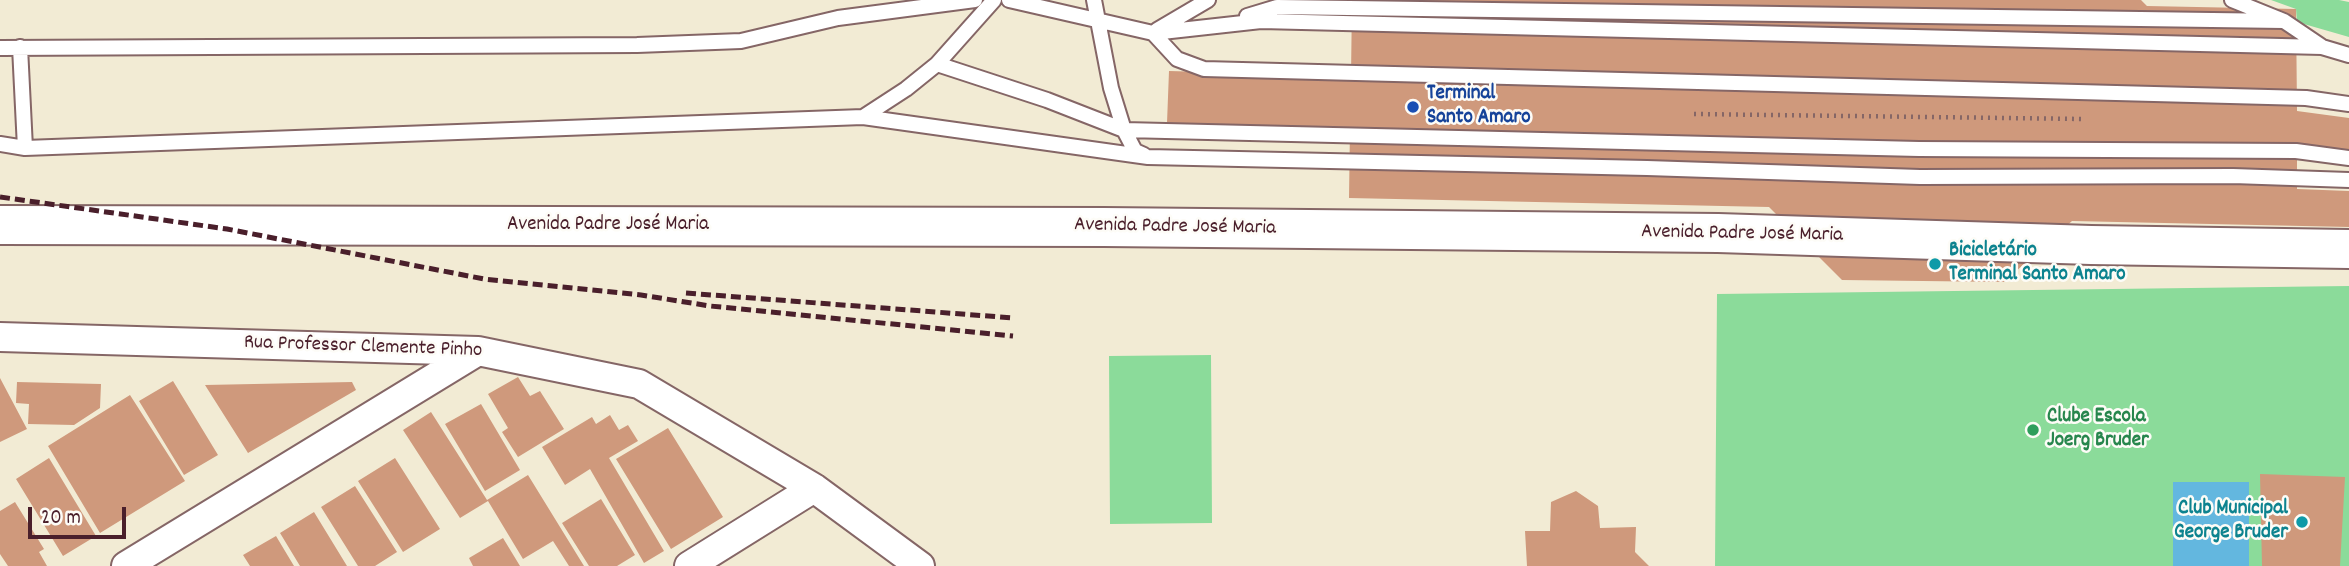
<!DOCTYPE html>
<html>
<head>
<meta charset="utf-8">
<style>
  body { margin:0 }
  #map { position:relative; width:2349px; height:566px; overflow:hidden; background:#f2ebd4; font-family:Dekko,sans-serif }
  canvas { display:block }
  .scale { position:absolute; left:28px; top:507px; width:98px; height:32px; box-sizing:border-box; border:4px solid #4a1f2b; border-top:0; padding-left:9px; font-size:21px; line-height:24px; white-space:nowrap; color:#4a1f2b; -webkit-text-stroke:5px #fdfcf7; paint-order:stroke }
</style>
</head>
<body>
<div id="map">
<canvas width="2349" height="566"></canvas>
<div class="scale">20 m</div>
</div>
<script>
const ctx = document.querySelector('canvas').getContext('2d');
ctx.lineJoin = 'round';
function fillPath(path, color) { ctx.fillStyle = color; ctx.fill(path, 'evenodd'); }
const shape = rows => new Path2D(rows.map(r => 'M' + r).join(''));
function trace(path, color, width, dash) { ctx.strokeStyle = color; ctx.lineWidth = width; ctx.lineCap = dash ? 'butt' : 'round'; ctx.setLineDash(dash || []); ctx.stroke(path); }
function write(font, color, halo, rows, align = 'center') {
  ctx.font = font + ' Dekko,sans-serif'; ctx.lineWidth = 5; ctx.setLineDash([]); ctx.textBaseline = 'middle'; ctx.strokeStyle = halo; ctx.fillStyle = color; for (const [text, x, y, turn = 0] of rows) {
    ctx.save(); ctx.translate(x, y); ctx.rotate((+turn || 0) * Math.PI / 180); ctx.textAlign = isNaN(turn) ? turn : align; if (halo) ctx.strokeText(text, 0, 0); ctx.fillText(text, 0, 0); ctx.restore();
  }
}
const green = shape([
  [2271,0,2339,0,2349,2,2349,37,2297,22,2296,9],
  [2349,286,2349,566,1715,566,1717,294],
  [1211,355,1212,523,1110,524,1109,356]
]);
const water = shape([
  [2173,482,2249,482,2249,566,2173,566]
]);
const building = shape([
  [1352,0,2141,0,2147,6,2296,9,2297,111,2349,118,2349,155,2297,149,2297,189,2349,191,2349,227,2072,221,2004,282,1842,280,1769,207,1349,198,1350,128,1167,123,1169,71,1351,76],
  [518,377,530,396,540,391,564,429,518,457,502,432,508,428,488,394],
  [0,378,27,429,0,442],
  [173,381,218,455,184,475,139,401],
  [17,382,101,384,100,408,74,425,28,424,29,404,16,403],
  [352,382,356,390,248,453,205,385],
  [130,395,185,481,100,533,48,446],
  [481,404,520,470,485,491,445,424],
  [431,412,487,500,528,475,584,566,569,566,553,541,523,559,488,501,460,518,403,430],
  [610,415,619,430,628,425,638,441,609,458,664,551,644,563,590,469,565,485,542,447,592,417,596,424],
  [668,428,723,517,671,549,616,459],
  [49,458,96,536,63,556,16,479],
  [395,458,440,529,403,552,358,481],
  [2260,474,2345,477,2340,566,2262,566],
  [355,486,397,552,375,566,358,566,321,507],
  [1576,491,1598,506,1600,528,1636,527,1635,552,1649,566,1527,566,1525,531,1550,531,1551,502],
  [601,499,635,555,617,566,589,566,562,523],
  [15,502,44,549,39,552,47,566,8,566,0,554,0,511],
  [314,512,347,566,300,566,280,533],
  [276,536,294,566,250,566,243,555],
  [503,538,520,566,473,566,469,558]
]);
const path = shape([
  [1694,114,2083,119]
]);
const service = shape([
  [1009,0,1153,33,1261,21,2322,47,2349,55],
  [1094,0,1111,88,1124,130,1135,151,1144,155],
  [2232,0,2284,21,2321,46],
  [1247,16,1277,7,2284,21],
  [1157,30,1208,0],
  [1153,33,1177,59,1204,69,2306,98,2349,104],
  [20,47,25,148],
  [0,48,637,45,741,41,838,18,975,0],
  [937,64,1047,100,1124,130,1919,149,2296,151,2349,158],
  [863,117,906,89,937,64,994,0],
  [0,144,25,148,863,117,1148,157,1647,168,1920,177,2233,176,2349,180]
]);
const minor = shape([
  [0,337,478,351,639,384,814,488,920,566],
  [126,566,478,351],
  [689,566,814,488]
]);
const primary = shape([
  [0,225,1104,227,1718,233,2091,245,2349,249]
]);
const rail = shape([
  [0,197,227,229,484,279,641,295,710,306,1013,336],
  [686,293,1014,318]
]);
const markers = [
  [1413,107,7,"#1a4fb4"],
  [1935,264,7,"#0f9aa8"],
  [2033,430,7,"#2e9e5b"],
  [2302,522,7,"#0f9aa8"]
];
const transitNames = [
  ["Terminal",1427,95],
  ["Santo Amaro",1427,119]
];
const streetNames = [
  ["Avenida Padre José Maria",608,226],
  ["Avenida Padre José Maria",1175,228,1],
  ["Avenida Padre José Maria",1742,235,1],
  ["Rua Professor Clemente Pinho",363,348,2]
];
const cultureNames = [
  ["Bicicletário",1949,252],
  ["Terminal Santo Amaro",1949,276],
  ["Club Municipal",2288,510,"right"],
  ["George Bruder",2288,534,"right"]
];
const leisureNames = [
  ["Clube Escola",2047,418],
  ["Joerg Bruder",2047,442]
];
fillPath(green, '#8bdb9a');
fillPath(water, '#63b7df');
fillPath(building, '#cf997c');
trace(service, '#856666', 18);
trace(minor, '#856666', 32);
trace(primary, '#856666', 42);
trace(path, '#856666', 4.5, [2, 5]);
trace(service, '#fff', 14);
trace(minor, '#fff', 28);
trace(primary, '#fff', 38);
trace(rail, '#4a1f2b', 5, [10, 5]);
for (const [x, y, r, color] of markers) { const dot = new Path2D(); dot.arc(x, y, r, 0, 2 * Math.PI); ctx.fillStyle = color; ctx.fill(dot); trace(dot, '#fdfcf7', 2.5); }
write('bold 21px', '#164399', '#fdfcf7', transitNames, 'left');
write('21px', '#4a1f2b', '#fdfcf7', streetNames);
write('bold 21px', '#0d838f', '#fdfcf7', cultureNames, 'left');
write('bold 21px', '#27864d', '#fdfcf7', leisureNames, 'left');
</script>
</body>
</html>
